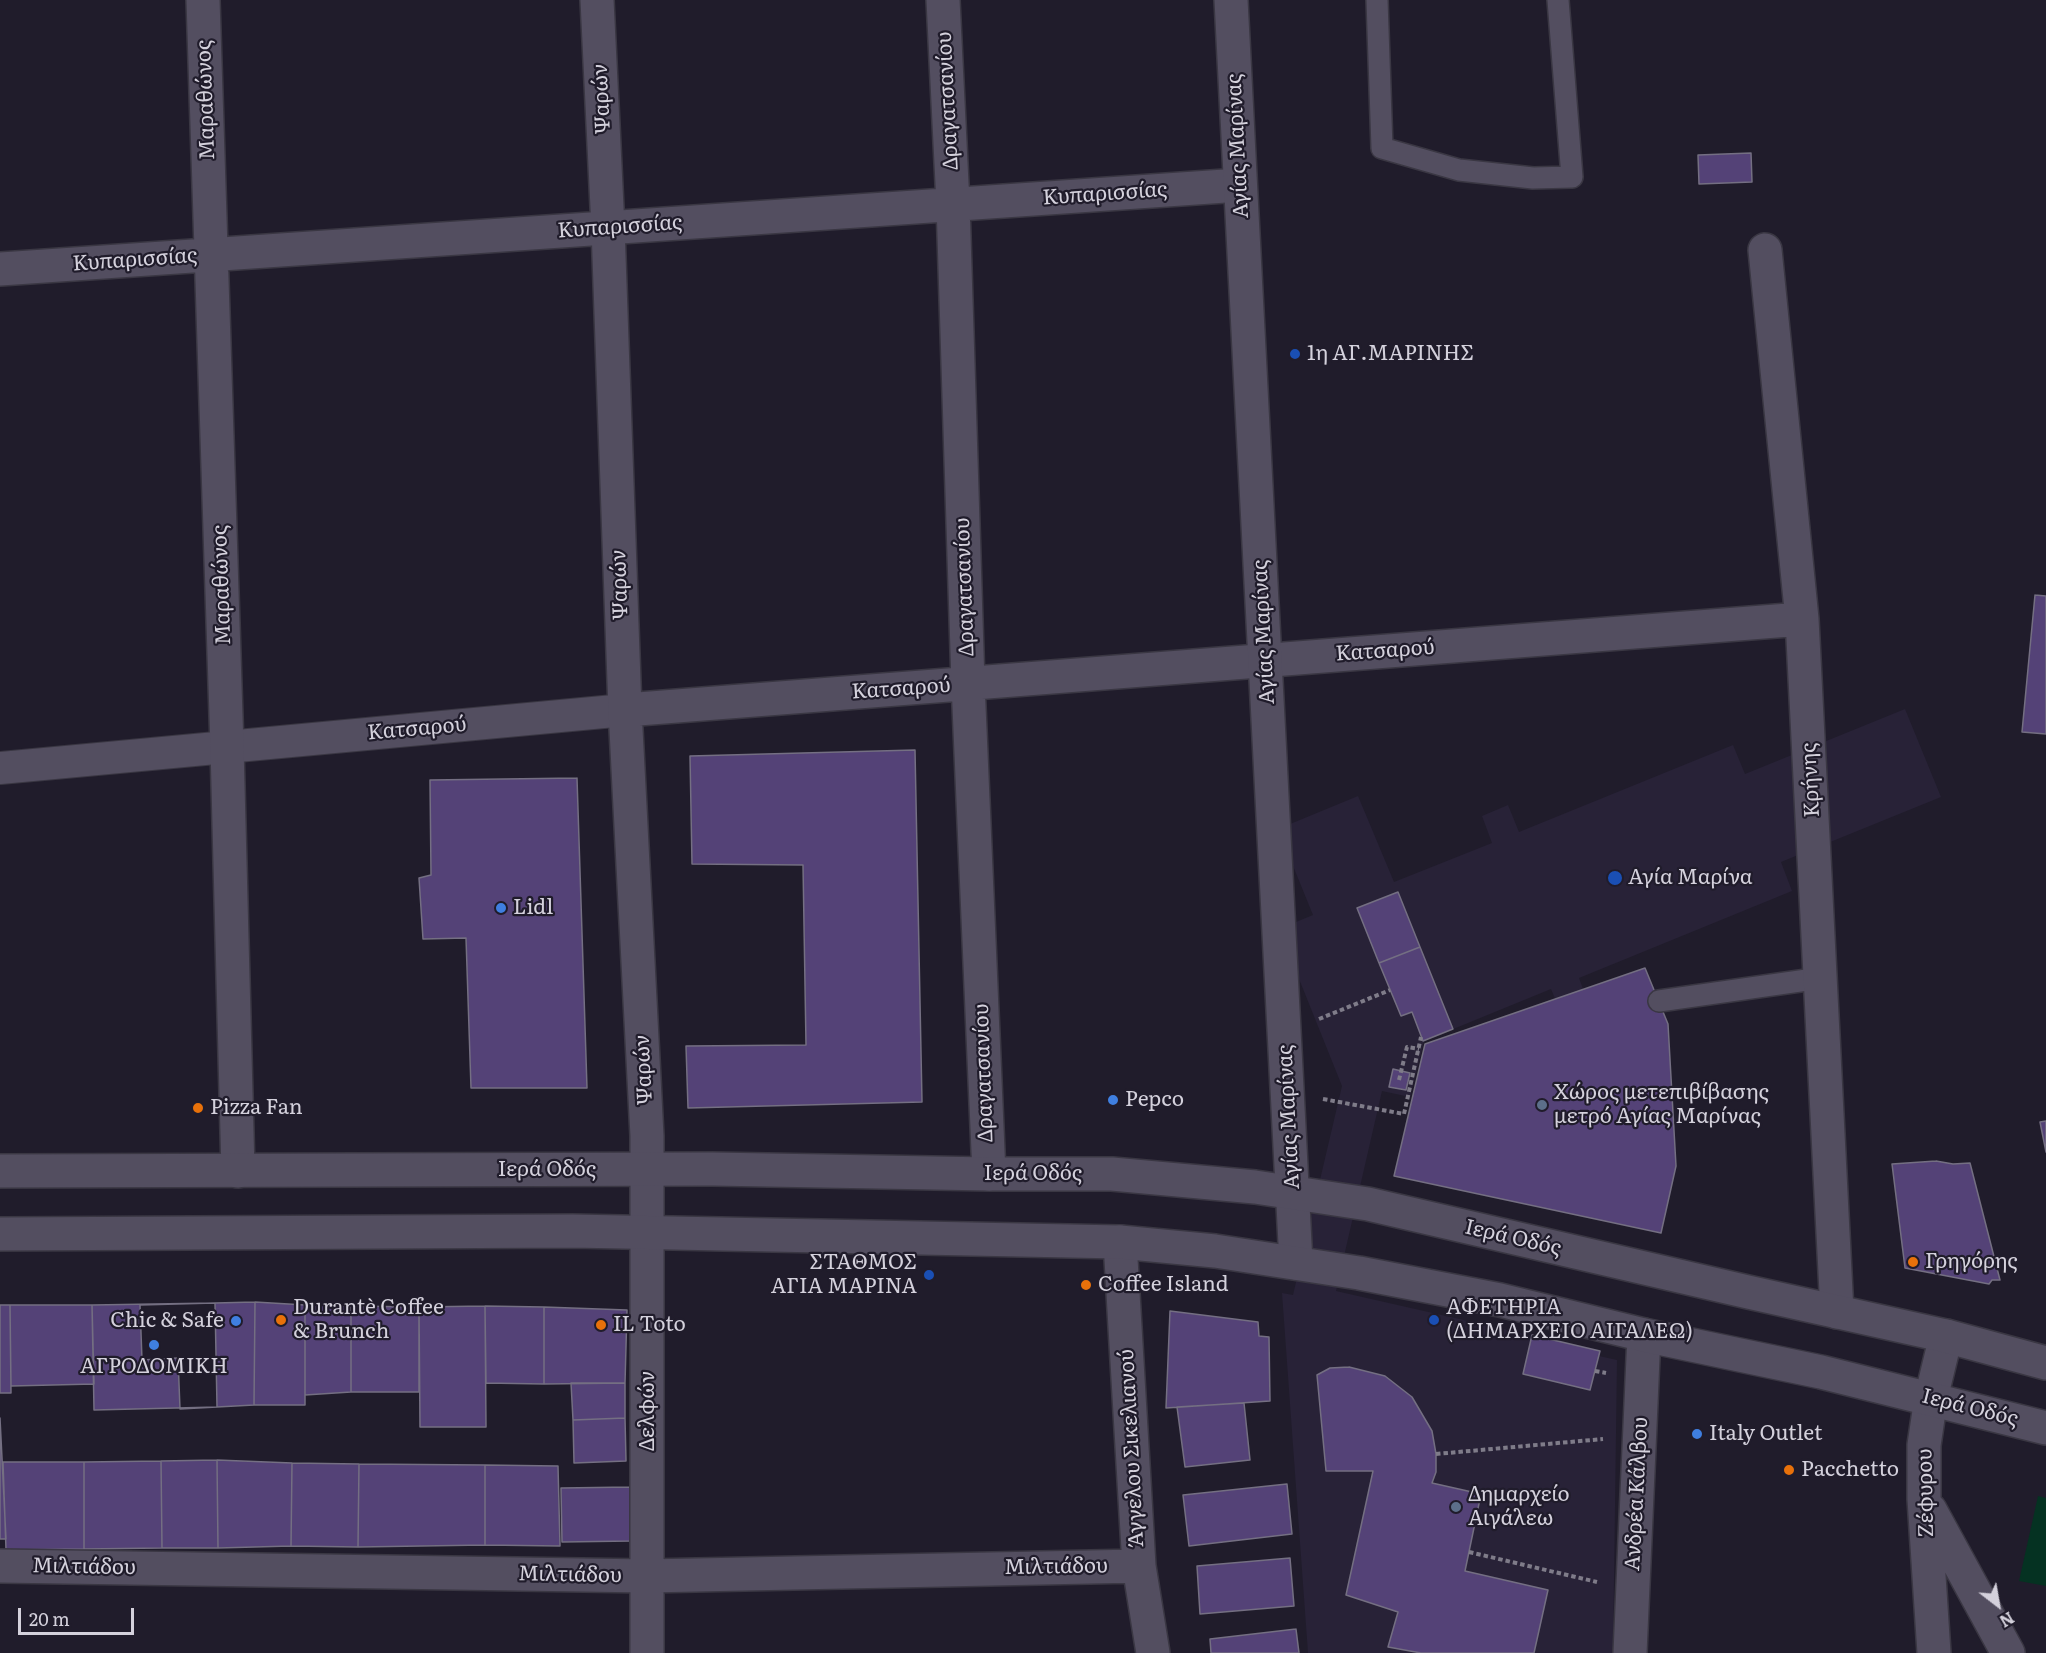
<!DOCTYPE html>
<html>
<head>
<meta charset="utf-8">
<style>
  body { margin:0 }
  #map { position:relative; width:2046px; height:1653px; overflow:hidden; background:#201c2b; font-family:Literata,serif }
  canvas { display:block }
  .north { position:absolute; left:1968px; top:1575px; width:60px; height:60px; -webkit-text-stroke:4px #201c2b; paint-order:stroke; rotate:149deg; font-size:16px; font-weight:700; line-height:24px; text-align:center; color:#d4d1dc }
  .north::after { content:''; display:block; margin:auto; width:21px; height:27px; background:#d4d1dc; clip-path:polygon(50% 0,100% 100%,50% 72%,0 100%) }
  .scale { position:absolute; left:18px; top:1608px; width:116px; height:27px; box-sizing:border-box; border:3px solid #d4d1dc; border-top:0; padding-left:8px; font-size:18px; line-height:21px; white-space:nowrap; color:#d4d1dc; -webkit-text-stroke:4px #201c2b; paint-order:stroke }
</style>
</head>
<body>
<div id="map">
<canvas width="2046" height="1653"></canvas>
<div class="north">N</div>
<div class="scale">20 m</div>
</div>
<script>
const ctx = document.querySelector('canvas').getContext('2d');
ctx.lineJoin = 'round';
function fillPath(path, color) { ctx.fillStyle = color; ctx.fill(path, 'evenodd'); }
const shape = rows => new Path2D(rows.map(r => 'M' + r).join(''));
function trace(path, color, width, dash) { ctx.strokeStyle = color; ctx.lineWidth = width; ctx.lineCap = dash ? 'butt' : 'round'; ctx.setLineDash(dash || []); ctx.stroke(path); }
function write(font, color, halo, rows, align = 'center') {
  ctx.font = font + ' Literata,serif'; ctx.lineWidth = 4.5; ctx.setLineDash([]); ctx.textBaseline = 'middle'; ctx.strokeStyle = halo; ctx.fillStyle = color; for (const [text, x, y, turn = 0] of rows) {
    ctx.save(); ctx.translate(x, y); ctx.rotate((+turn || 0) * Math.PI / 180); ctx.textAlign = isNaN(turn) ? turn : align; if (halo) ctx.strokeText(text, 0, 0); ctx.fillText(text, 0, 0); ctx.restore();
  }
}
const built = shape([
  [1905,709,1941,797,1781,862,1792,891,1579,978,1589,1005,1562,1015,1551,989,1424,1041,1410,1097,1382,1091,1336,1291,1600,1351,1599,1356,1617,1360,1613,1653,1308,1653,1282,1293,1293,1295,1342,1086,1279,929,1313,915,1278,829,1358,796,1394,882,1492,843,1482,816,1508,805,1519,832,1733,745,1745,774]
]);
const green = shape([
  [2038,1496,2046,1498,2046,1586,2019,1581]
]);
const building = shape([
  [1751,153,1752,182,1699,184,1698,155,1751,153],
  [2035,595,2046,596,2046,734,2022,732,2035,595],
  [915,750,922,1102,688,1108,686,1046,806,1045,803,865,692,864,690,756,915,750],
  [577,778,587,1088,471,1088,466,938,423,939,419,878,431,875,430,780,577,778],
  [1398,892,1420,947,1379,963,1357,908,1398,892],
  [1420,947,1453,1029,1423,1041,1412,1012,1401,1016,1379,963,1420,947],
  [1645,968,1668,1024,1676,1166,1661,1233,1394,1176,1425,1044,1645,968],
  [1393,1069,1410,1073,1406,1090,1389,1087,1393,1069],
  [2046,1121,2046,1152,2040,1122,2046,1121],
  [1936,1161,1953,1164,1970,1163,2000,1280,1992,1280,1989,1284,1905,1268,1892,1164,1936,1161],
  [255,1302,254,1405,217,1407,215,1303,255,1302],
  [255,1302,305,1305,305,1405,254,1405,255,1302],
  [215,1303,217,1407,180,1409,178,1358,142,1360,140,1305,215,1303],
  [215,1303,217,1407,94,1410,92,1305,215,1303],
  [0,1305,10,1305,11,1393,0,1393,0,1305],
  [10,1305,92,1305,94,1384,11,1386,10,1305],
  [305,1305,351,1306,351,1392,305,1395,305,1305],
  [351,1306,419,1307,419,1392,351,1392,351,1306],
  [485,1306,486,1427,420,1427,419,1307,485,1306],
  [485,1306,544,1307,544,1384,486,1383,485,1306],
  [544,1307,627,1310,625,1383,544,1384,544,1307],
  [1170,1311,1258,1322,1259,1336,1269,1337,1270,1401,1166,1408,1170,1311],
  [1532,1335,1600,1351,1590,1390,1523,1374,1532,1335],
  [1349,1367,1385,1376,1412,1397,1432,1431,1436,1454,1436,1472,1432,1483,1481,1494,1465,1571,1548,1590,1534,1653,1421,1653,1388,1647,1398,1612,1346,1595,1373,1471,1326,1471,1317,1375,1330,1368,1349,1367],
  [571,1383,625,1383,625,1418,573,1420,571,1383],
  [1244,1403,1250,1460,1185,1467,1177,1407,1244,1403],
  [0,1418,6,1539,0,1539,0,1418],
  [625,1418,626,1461,574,1463,573,1420,625,1418],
  [217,1460,292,1463,291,1546,218,1548,217,1460],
  [217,1460,218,1548,162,1548,161,1461,217,1460],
  [161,1461,162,1548,84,1549,84,1462,161,1461],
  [3,1462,84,1462,84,1549,6,1550,3,1462],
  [292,1463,359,1464,358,1547,291,1546,292,1463],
  [359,1464,485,1465,485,1545,358,1547,359,1464],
  [485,1465,558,1466,560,1546,485,1545,485,1465],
  [1287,1484,1292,1534,1189,1546,1183,1495,1287,1484],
  [630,1487,631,1541,562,1542,561,1488,630,1487],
  [1290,1558,1294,1606,1200,1614,1197,1566,1290,1558],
  [1296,1629,1299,1653,1211,1653,1210,1639,1296,1629]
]);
const path = shape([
  [1319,1019,1390,990],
  [1399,1080,1407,1047,1419,1049],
  [1323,1099,1404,1114,1421,1037],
  [1595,1371,1606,1373],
  [1436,1454,1603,1439],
  [1469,1552,1597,1582]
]);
const service = shape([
  [1377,0,1382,148,1459,170,1533,178,1572,177,1558,0],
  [1659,1001,1821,978]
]);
const pedestrian = shape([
  [0,768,625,710]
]);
const minor = shape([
  [203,0,227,747,238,1171],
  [597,0,608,228,625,710,647,1136,647,1653],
  [943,0,953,204,968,683,989,1174],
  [1765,250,1802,619,1837,1312],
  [0,269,1240,185],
  [625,710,1802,619],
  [1120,1242,1139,1566,1153,1653],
  [1930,1510,2008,1653],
  [0,1566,647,1576,1139,1566],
  [1630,1653,1644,1335],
  [1934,1653,1924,1499,1924,1445,1931,1398,1946,1336]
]);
const tertiary = shape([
  [1231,0,1296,1263]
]);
const secondary = shape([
  [0,1171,713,1169,989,1174,1112,1174,1255,1187,1368,1204,1748,1292,1946,1336,2046,1363],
  [0,1234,573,1231,1120,1242,1215,1251,1359,1273,1500,1300,1644,1335,1821,1372,2046,1428]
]);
const markers = [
  [1295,354,6,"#1a4fb4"],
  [1615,878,8,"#1a4fb4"],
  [501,908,6,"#3f7fe0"],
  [1113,1100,6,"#3f7fe0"],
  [1542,1105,6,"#5c6f8a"],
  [198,1108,6,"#e8710a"],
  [1913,1262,6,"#e8710a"],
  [929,1275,6,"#1a4fb4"],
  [1086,1285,6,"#e8710a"],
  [281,1320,6,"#e8710a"],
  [1434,1320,6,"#1a4fb4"],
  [236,1321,6,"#3f7fe0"],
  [601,1325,6,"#e8710a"],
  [154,1345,6,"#3f7fe0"],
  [1697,1434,6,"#3f7fe0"],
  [1789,1470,6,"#e8710a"],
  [1456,1507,6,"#5c6f8a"]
];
const streetNames = [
  ["Ψαρών",602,99,-93],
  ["Μαραθώνος",206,100,-92],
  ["Δραγατσανίου",948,101,-93],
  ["Αγίας Μαρίνας",1238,146,-93],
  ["Κυπαρισσίας",1105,194,-4],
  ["Κυπαρισσίας",620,227,-4],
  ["Κυπαρισσίας",135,260,-4],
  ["Μαραθώνος",222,585,-92],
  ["Ψαρών",620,585,-92],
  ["Δραγατσανίου",965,587,-92],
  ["Αγίας Μαρίνας",1264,632,-93],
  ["Κατσαρού",1385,651,-4],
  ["Κατσαρού",901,689,-4],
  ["Κατσαρού",417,729,-5],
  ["Κρήνης",1811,780,-93],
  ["Ψαρών",644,1070,-93],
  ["Δραγατσανίου",984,1073,-92],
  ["Αγίας Μαρίνας",1289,1117,-93],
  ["Ιερά Οδός",547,1170],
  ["Ιερά Οδός",1033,1174],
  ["Ιερά Οδός",1513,1238,13],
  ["Ιερά Οδός",1970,1408,14],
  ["Δελφών",648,1411,-90],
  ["Άγγελου Σικελιανού",1132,1448,-93],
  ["Ζέφυρου",1926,1493,-91],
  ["Ανδρέα Κάλβου",1637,1494,-87],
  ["Μιλτιάδου",84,1567,1],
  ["Μιλτιάδου",1056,1567,-1],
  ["Μιλτιάδου",570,1575,1]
];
const poiNames = [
  ["1η ΑΓ.ΜΑΡΙΝΗΣ",1307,354],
  ["Αγία Μαρίνα",1628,878],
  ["Lidl",513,908],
  ["Χώρος μετεπιβίβασης",1554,1093],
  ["μετρό Αγίας Μαρίνας",1554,1117],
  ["Pepco",1125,1100],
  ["Pizza Fan",210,1108],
  ["Γρηγόρης",1925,1262],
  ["ΣΤΑΘΜΟΣ",917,1263,"right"],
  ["ΑΓΙΑ ΜΑΡΙΝΑ",917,1287,"right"],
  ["Coffee Island",1098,1285],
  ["Durantè Coffee",293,1308],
  ["& Brunch",293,1332],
  ["ΑΦΕΤΗΡΙΑ",1446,1308],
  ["(ΔΗΜΑΡΧΕΙΟ ΑΙΓΑΛΕΩ)",1446,1332],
  ["Chic & Safe",224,1321,"right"],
  ["IL Toto",613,1325],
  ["ΑΓΡΟΔΟΜΙΚΗ",154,1367,"center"],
  ["Italy Outlet",1709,1434],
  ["Pacchetto",1801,1470],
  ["Δημαρχείο",1468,1495],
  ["Αιγάλεω",1468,1519]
];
fillPath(built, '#282237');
fillPath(green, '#053222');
fillPath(building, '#544277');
trace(building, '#746f82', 1.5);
trace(service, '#3a3743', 24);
trace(pedestrian, '#3a3743', 34);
trace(minor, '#3a3743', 36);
trace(tertiary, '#3a3743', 36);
trace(secondary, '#3a3743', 36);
trace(path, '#7f7c89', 4, [4.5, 3]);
trace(service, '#534e60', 21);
trace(pedestrian, '#534e60', 32);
trace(minor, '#534e60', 33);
trace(tertiary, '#534e60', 33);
trace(secondary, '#534e60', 33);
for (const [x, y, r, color] of markers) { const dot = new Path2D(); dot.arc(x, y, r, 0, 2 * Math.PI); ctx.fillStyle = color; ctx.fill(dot); trace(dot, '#201c2b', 2); }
write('21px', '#d4d1dc', '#201c2b', streetNames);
write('21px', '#d4d1dc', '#201c2b', poiNames, 'left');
</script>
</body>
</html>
